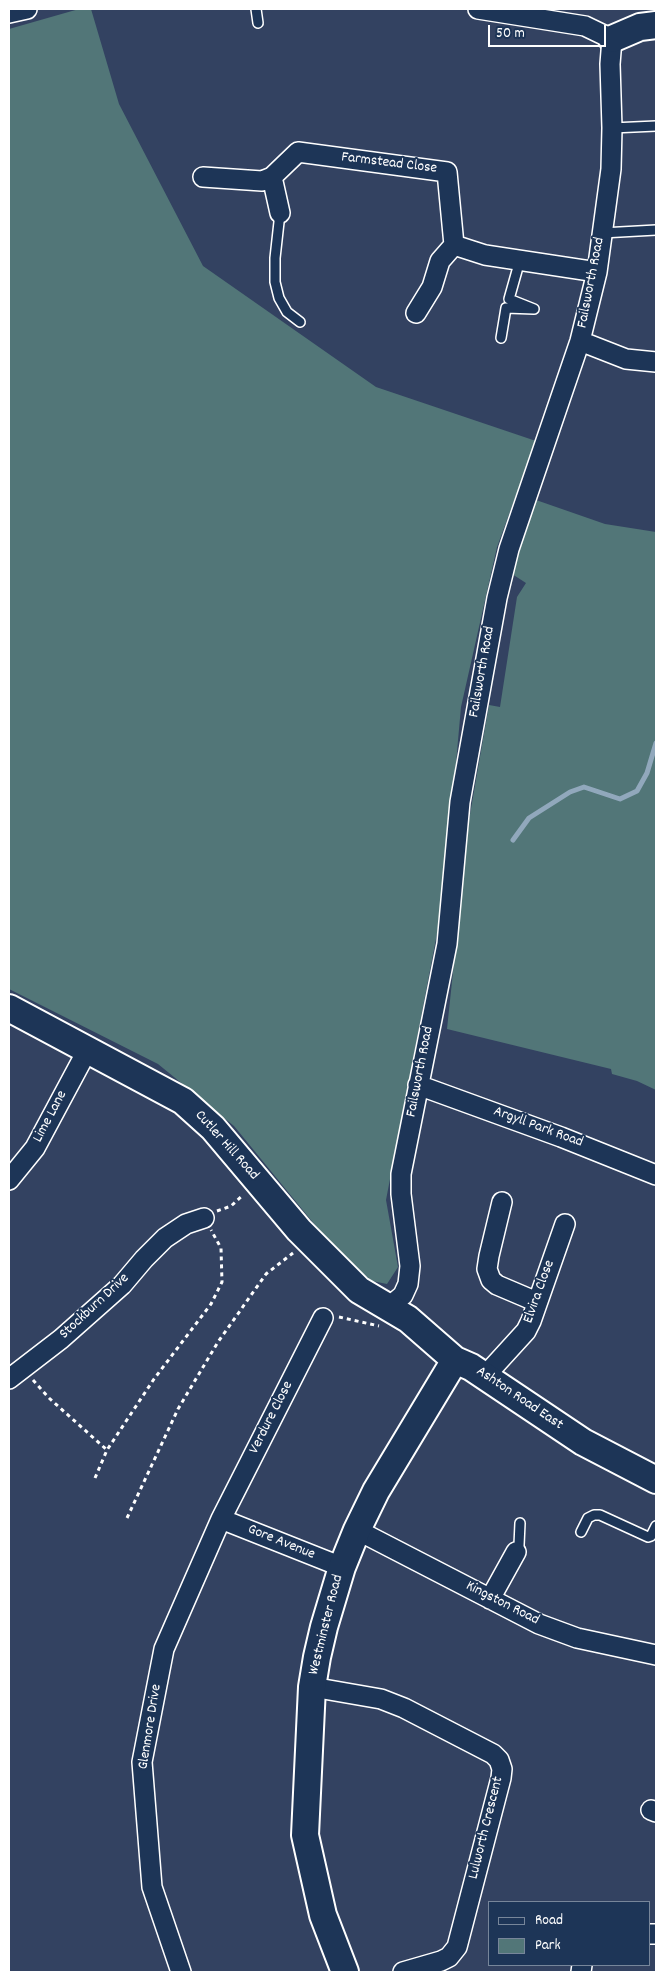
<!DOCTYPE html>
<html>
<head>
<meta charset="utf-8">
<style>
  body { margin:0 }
  #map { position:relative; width:665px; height:1981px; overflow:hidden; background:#334261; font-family:Dekko,sans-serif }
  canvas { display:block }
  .frame { position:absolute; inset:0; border:10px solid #fff; pointer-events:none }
  .legend { position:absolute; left:488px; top:1901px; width:162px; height:65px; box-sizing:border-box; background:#1d3557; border:1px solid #77869a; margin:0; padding:6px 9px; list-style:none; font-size:15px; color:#fff }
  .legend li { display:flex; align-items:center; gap:10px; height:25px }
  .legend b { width:25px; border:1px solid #77869a }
  .scale { position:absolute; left:488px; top:25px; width:118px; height:22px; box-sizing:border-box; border:2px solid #fff; border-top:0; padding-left:6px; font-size:15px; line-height:18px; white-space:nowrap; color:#fff; -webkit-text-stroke:4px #1d3557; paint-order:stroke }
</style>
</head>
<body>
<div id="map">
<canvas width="665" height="1981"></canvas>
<div class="frame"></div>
<ul class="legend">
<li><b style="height:6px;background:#1d3557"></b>Road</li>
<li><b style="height:14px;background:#527678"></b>Park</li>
</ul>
<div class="scale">50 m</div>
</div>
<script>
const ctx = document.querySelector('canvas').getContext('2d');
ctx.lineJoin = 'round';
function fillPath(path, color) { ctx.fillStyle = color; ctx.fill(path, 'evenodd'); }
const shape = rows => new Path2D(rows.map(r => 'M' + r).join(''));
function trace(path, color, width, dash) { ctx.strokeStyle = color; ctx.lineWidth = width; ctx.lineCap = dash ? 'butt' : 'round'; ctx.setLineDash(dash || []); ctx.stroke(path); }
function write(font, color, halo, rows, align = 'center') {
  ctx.font = font + ' Dekko,sans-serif'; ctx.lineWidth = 4; ctx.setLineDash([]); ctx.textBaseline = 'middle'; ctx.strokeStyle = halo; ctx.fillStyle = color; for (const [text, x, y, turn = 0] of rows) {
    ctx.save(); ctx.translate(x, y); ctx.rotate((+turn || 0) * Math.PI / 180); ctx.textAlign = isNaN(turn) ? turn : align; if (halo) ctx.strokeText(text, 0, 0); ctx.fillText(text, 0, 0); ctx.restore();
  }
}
const green = shape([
  [79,9,91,9,119,104,203,266,376,387,536,441,497,547,461,707,444,897,386,1200,398,1267,387,1284,372,1281,349,1262,315,1225,234,1126,158,1064,9,989,9,29],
  [536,500,605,524,656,532,656,1090,637,1081,612,1074,611,1069,447,1029,469,820,489,705,500,707,517,597,526,583,512,574]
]);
const stream = shape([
  [513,840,529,818,570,792,584,787,620,799,637,791,647,773,656,743]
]);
const path = shape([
  [217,1211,231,1206,243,1195],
  [339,1317,379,1326],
  [33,1380,49,1398,107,1450],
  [95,1478,107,1450,154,1379,211,1304,222,1282,221,1248,211,1230],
  [127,1518,178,1409,218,1342,266,1274,293,1253]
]);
const lane = shape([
  [256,9,258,23],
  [612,128,656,126],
  [280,213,275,258,275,282,279,298,287,312,300,322],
  [602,233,656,230],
  [501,338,506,308,534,309,509,299,520,260],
  [581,1532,588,1518,594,1515,600,1515,648,1537,651,1536,656,1526],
  [516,1552,519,1545,520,1523]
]);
const street = shape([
  [9,13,27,9],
  [203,177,262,181,272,177],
  [280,213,272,177,298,152,447,172,454,245,485,255,597,272],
  [416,313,432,287,440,261,454,245],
  [580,341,626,359,656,362],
  [418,1085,561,1137,656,1175],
  [9,1180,35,1148,88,1049],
  [502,1202,489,1256,487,1269,491,1280,497,1285,537,1302],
  [389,1307,403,1295,408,1284,410,1266,401,1194,401,1174,447,944,460,802,497,598,509,549,526,499,580,341,597,272,611,169,612,128,610,64,612,39,585,26,478,9],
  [485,1376,526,1331,531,1321,565,1224],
  [9,1379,61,1339,122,1285,144,1259,165,1238,186,1224,204,1218],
  [221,1519,342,1567],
  [357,1530,539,1624,577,1638,656,1655],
  [490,1599,516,1552],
  [312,1687,381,1699,404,1708,493,1754,499,1760,502,1769,501,1778,457,1947,449,1957,441,1961,403,1972],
  [651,1810,656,1812],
  [649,1934,656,1934],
  [181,1972,152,1887,142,1762,164,1649,221,1519,323,1318],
  [581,1972,582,1965]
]);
const secondary = shape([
  [612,39,640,27,656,25],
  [9,1008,183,1101,213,1128,299,1230,359,1290,408,1319,455,1360,471,1367,583,1442,656,1480],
  [345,1972,323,1915,305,1835,312,1687,317,1657,324,1627,342,1567,357,1530,376,1491,455,1360]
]);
const streetNames = [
  ["Farmstead Close",389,164,7],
  ["Failsworth Road",592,283,-79],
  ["Failsworth Road",483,672,-80],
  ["Failsworth Road",421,1072,-79],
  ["Lime Lane",51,1117,-62],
  ["Argyll Park Road",538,1128,20],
  ["Cutler Hill Road",226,1146,48],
  ["Elvira Close",540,1292,-70],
  ["Stockburn Drive",95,1307,-43],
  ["Ashton Road East",519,1399,34],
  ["Verdure Close",272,1418,-63],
  ["Gore Avenue",281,1543,22],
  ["Kingston Road",502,1604,27],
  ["Westminster Road",327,1625,-76],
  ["Glenmore Drive",151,1727,-81],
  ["Lulworth Crescent",487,1828,-76]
];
fillPath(green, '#527678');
trace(stream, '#91a8bc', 5);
trace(lane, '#fff', 12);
trace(street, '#fff', 22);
trace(secondary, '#fff', 30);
trace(path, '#fff', 3, [4, 4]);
trace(lane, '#1d3557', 9);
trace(street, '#1d3557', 19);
trace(secondary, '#1d3557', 26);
write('15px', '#fff', '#1d3557', streetNames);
</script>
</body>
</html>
